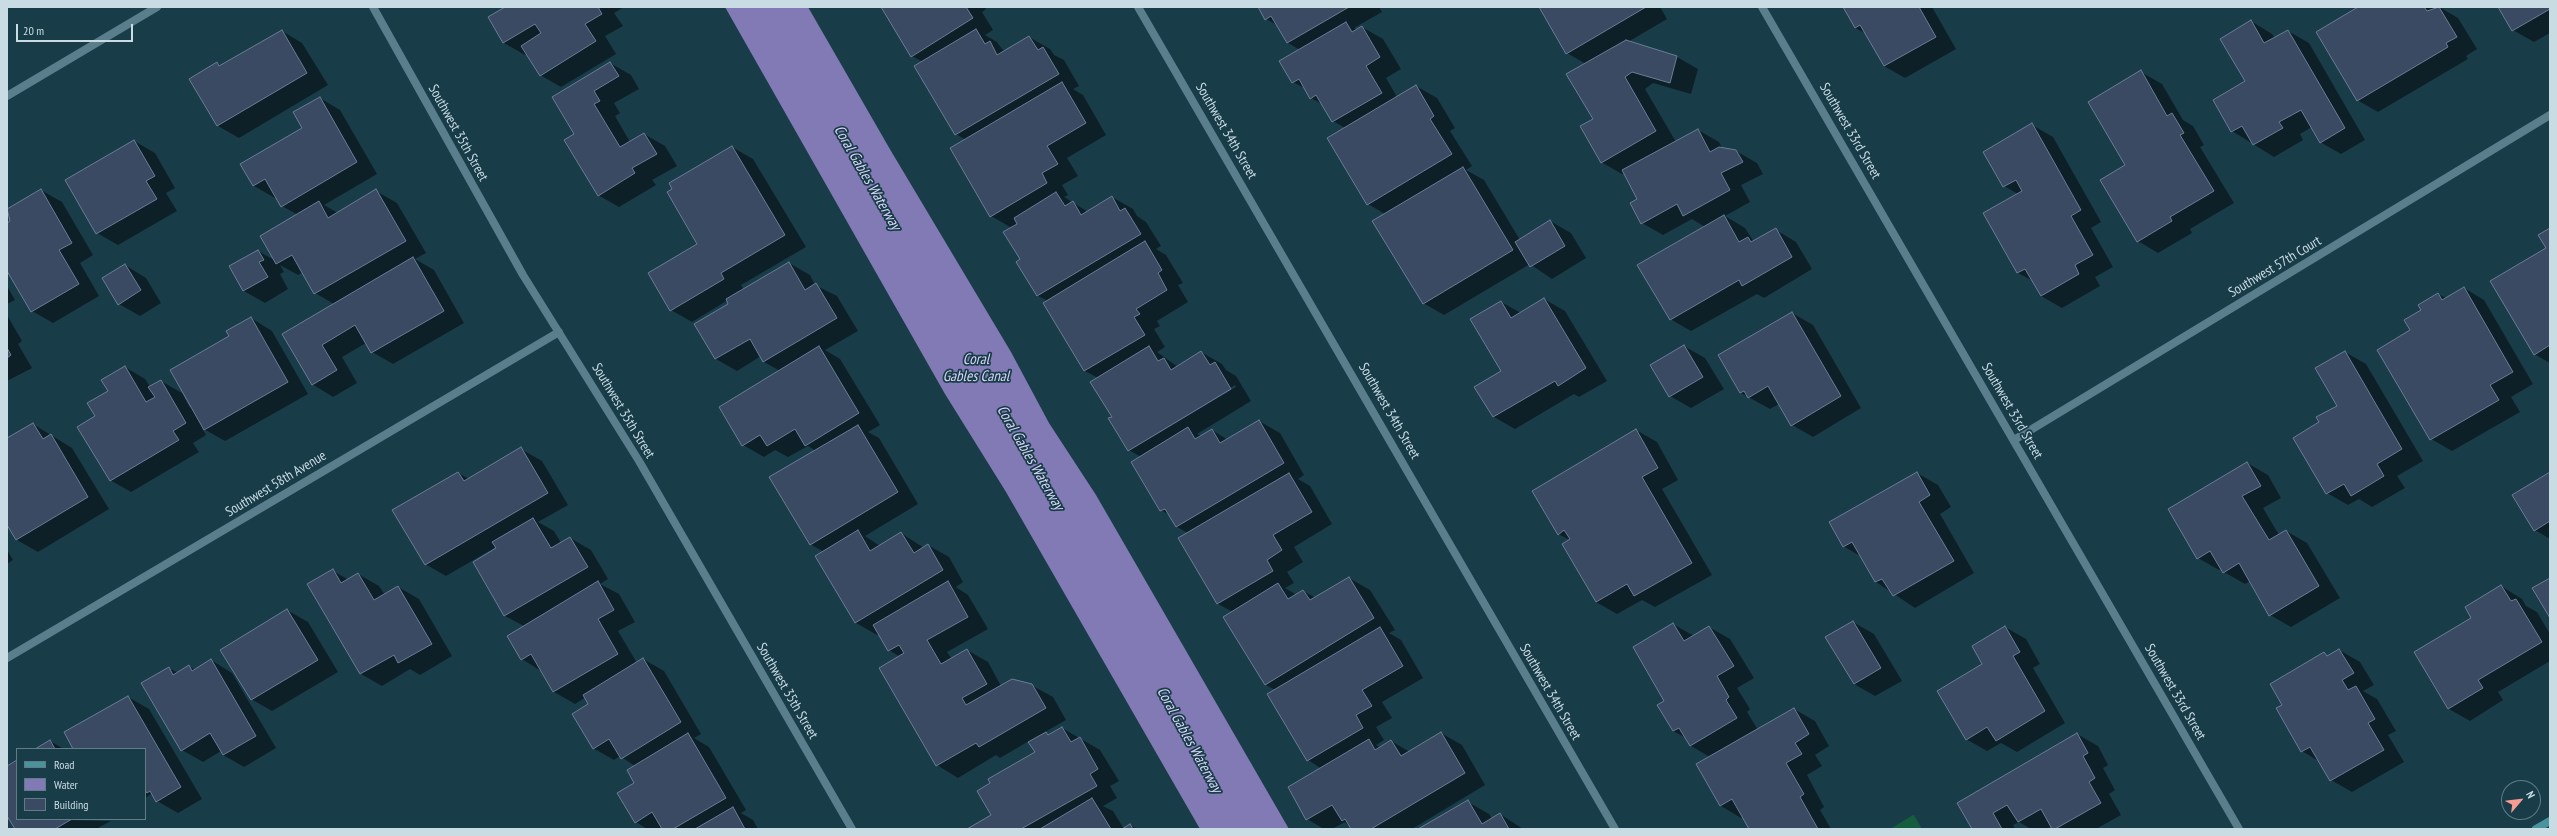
<!DOCTYPE html>
<html>
<head>
<meta charset="utf-8">
<style>
  body { margin:0 }
  #map { position:relative; width:2557px; height:836px; overflow:hidden; background:#193c49; font-family:"PT Sans Narrow",sans-serif }
  canvas { display:block }
  .frame { position:absolute; inset:0; border:8px solid #c9dce4; pointer-events:none }
  .legend { position:absolute; left:16px; top:748px; width:130px; height:72px; box-sizing:border-box; background:#193c49; border:1px solid #5f7c87; margin:0; padding:5px 7px; list-style:none; font-size:12px; color:#c9dce4 }
  .legend li { display:flex; align-items:center; gap:8px; height:20px }
  .legend b { width:20px; border:1px solid #5f7c87 }
  .north { position:absolute; left:2501px; top:780px; width:40px; height:40px; box-sizing:border-box; background:#193c49; border:1px solid #5f7c87; border-radius:50%; rotate:62deg; font-size:11px; font-weight:700; line-height:16px; text-align:center; color:#c9dce4 }
  .north::after { content:''; display:block; margin:auto; width:14px; height:18px; background:#f59c94; clip-path:polygon(50% 0,100% 100%,50% 72%,0 100%) }
  .scale { position:absolute; left:16px; top:24px; width:117px; height:18px; box-sizing:border-box; border:2px solid #c9dce4; border-top:0; padding-left:5px; font-size:12px; line-height:14px; white-space:nowrap; color:#c9dce4; -webkit-text-stroke:3px #193c49; paint-order:stroke }
</style>
</head>
<body>
<div id="map">
<canvas width="2557" height="836"></canvas>
<div class="frame"></div>
<ul class="legend">
<li><b style="height:5px;background:#4b939c"></b>Road</li>
<li><b style="height:11px;background:#817ab4"></b>Water</li>
<li><b style="height:11px;background:#394a62"></b>Building</li>
</ul>
<div class="north">N</div>
<div class="scale">20 m</div>
</div>
<script>
const ctx = document.querySelector('canvas').getContext('2d');
ctx.lineJoin = 'round';
function fillPath(path, color) { ctx.fillStyle = color; ctx.fill(path, 'evenodd'); }
const shape = rows => new Path2D(rows.map(r => 'M' + r).join(''));
function trace(path, color, width, dash) { ctx.strokeStyle = color; ctx.lineWidth = width; ctx.lineCap = dash ? 'butt' : 'round'; ctx.setLineDash(dash || []); ctx.stroke(path); }
function write(font, color, halo, rows, align = 'center') {
  ctx.font = font + ' "PT Sans Narrow",sans-serif'; ctx.lineWidth = 3.5; ctx.setLineDash([]); ctx.textBaseline = 'middle'; ctx.strokeStyle = halo; ctx.fillStyle = color; for (const [text, x, y, turn = 0] of rows) {
    ctx.save(); ctx.translate(x, y); ctx.rotate((+turn || 0) * Math.PI / 180); ctx.textAlign = isNaN(turn) ? turn : align; if (halo) ctx.strokeText(text, 0, 0); ctx.fillText(text, 0, 0); ctx.restore();
  }
}
const green = shape([
  [1914,815,1922,829,1890,829,1913,815]
]);
const water = shape([
  [725,7,808,7,891,151,1011,352,1049,423,1096,495,1289,829,1200,829,1006,492,945,394]
]);
const shadow = shape([
  [507,7,624,7,614,13,623,26,605,36,616,54,561,87,540,75,527,53,525,55,504,43,489,18],
  [882,7,985,7,986,9,982,12,993,30,985,35,997,42,1002,49,1005,51,1029,37,1050,49,1054,55,1064,60,1079,86,1073,89,1083,95,1106,135,1067,158,1078,176,1062,185,1068,195,1064,197,1088,212,1112,197,1133,209,1137,216,1146,222,1161,246,1156,249,1166,255,1183,283,1178,285,1188,302,1157,321,1160,326,1154,329,1165,347,1157,352,1178,367,1201,352,1222,364,1226,370,1236,376,1251,401,1197,434,1202,436,1212,430,1228,440,1259,421,1280,433,1304,475,1298,479,1310,486,1332,524,1294,547,1303,562,1287,572,1294,583,1285,588,1297,595,1303,591,1316,598,1349,578,1370,590,1395,630,1389,633,1401,640,1423,678,1382,702,1392,718,1376,727,1384,740,1376,745,1381,748,1391,741,1410,752,1441,733,1462,745,1485,785,1412,829,1352,829,1345,822,1332,829,1324,829,1307,819,1289,788,1322,769,1308,760,1275,690,1266,685,1224,617,1233,612,1218,604,1188,533,1177,527,1169,515,1161,510,1141,457,1129,450,1098,378,1085,371,1044,304,1048,301,1038,296,1018,262,1021,260,1012,228,991,216,966,140,956,134,923,62,912,56],
  [1235,385,1236,387,1137,446,1137,444],
  [1257,7,1379,7,1382,12,1354,28,1358,30,1362,27,1383,39,1401,69,1386,78,1397,97,1416,86,1437,98,1455,128,1450,131,1472,166,1466,170,1484,180,1520,240,1550,221,1571,233,1586,258,1552,279,1530,264,1444,315,1423,303,1385,214,1368,204,1345,128,1333,121,1324,105,1311,98,1306,89,1293,82,1300,50,1288,43,1277,25,1266,19],
  [1540,7,1660,7,1667,19,1628,42,1677,57,1698,69,1691,94,1653,83,1645,89,1676,142,1698,130,1719,142,1722,148,1736,151,1757,163,1763,174,1741,185,1750,202,1725,216,1745,228,1754,242,1776,230,1796,242,1812,269,1764,298,1757,294,1691,331,1670,319,1705,227,1692,219,1663,235,1642,223,1638,200,1624,173,1622,174,1601,162,1586,64,1567,53],
  [1844,7,1932,7,1956,49,1905,78,1884,66,1867,34,1855,28],
  [2360,7,2439,7,2458,18,2477,49,2466,56,2468,59,2378,112,2357,100],
  [2499,7,2550,7,2550,33,2534,42,2513,30],
  [2251,21,2272,34,2275,38,2288,31,2309,43,2365,140,2341,154,2320,142,2312,127,2300,134,2303,140,2274,157,2232,131,2247,82],
  [282,31,302,43,328,85,239,138,218,126,191,79,217,63,222,66],
  [610,63,631,75,639,89,614,103,620,113,615,116,630,142,644,134,665,146,677,166,652,180,656,185,619,207,598,195,575,135,553,98],
  [2141,72,2162,84,2183,120,2193,126,2204,145,2200,147,2234,203,2190,229,2192,233,2158,253,2138,241,2126,166],
  [320,98,340,110,377,174,324,205,338,213,376,191,397,203,426,253,415,259,434,270,464,323,393,364,372,352,366,343,342,357,357,383,333,397,312,384,283,334,334,304,315,293,303,272,298,275,280,265,284,272,280,274,288,289,265,303,244,291,231,267,258,251,276,261,298,215,282,206,277,196,275,198,254,186,303,128],
  [2032,125,2053,137,2101,222,2091,228,2113,267,2095,277,2100,286,2062,308,2041,296,2033,281,2018,273,1984,213,2018,194,2004,186],
  [134,141,155,153,175,188,166,193,177,211,118,245,97,233,66,180],
  [732,147,753,159,806,247,741,285,744,290,789,263,810,275,815,285,837,296,858,331,825,350,840,359,880,425,868,432,879,438,918,504,865,536,880,546,901,533,924,548,928,545,949,557,963,582,956,587,968,595,988,629,947,652,952,659,967,650,988,662,1001,686,1031,685,1053,697,1066,720,1045,732,1050,735,1062,728,1100,750,1119,781,1110,786,1117,798,1103,806,1113,811,1124,829,1130,825,1137,829,969,829,992,816,1036,752,1029,741,1000,758,996,755,958,778,937,765,900,657,889,650,879,633,877,635,856,623,824,552,810,544,816,451,808,446,788,457,775,450,764,457,743,445,780,371,764,362,761,356,737,371,716,359,696,324,730,304,728,300,692,322,671,310,699,244],
  [41,190,62,202,93,255,80,263,99,296,53,323,32,311,7,269,7,224,12,221,7,210],
  [2550,229,2550,363,2534,354],
  [125,265,146,278,161,303,140,316,119,304],
  [7,286,15,300,7,304],
  [2464,288,2484,300,2533,384,2511,397,2520,412,2452,451,2431,439,2412,330,2422,311,2438,294,2446,298],
  [1544,299,1565,311,1607,381,1579,397,1574,394,1515,429,1494,417,1476,387,1502,371,1501,302,1521,313],
  [1792,313,1813,325,1861,408,1813,437,1792,425,1779,404,1770,409,1741,393,1720,355],
  [7,315,22,341,18,344,32,368,7,381],
  [251,318,272,331,308,394,225,441,202,428,206,435,193,443,199,452,131,492,110,480,96,417,125,367,145,379,150,387,161,381,182,393,190,408,230,337],
  [1684,346,1705,358,1724,389,1691,408,1670,396],
  [2345,352,2366,364,2423,461,2397,476,2405,488,2372,507,2359,499,2348,505,2327,493,2320,423,2338,406],
  [33,424,72,448,109,509,38,552,17,540,7,523,7,439],
  [1636,430,1657,442,1678,480,1662,489,1712,575,1655,607,1642,600,1617,614,1596,602,1570,540,1558,534],
  [521,449,542,461,568,505,538,522,554,531,561,543,570,538,591,550,608,579,600,584,619,594,635,622,618,631,637,663,643,659,664,671,701,734,694,738,709,747,746,810,741,813,753,820,758,829,647,829,636,822,635,766,620,756,614,760,593,748,590,704,586,697,575,704,554,692,541,671,522,659,524,626,505,616,474,563,498,549,496,547,446,576,425,564,458,473,469,479],
  [2247,463,2268,475,2281,498,2263,508,2279,535,2286,531,2307,543,2340,598,2291,627,2270,615,2250,581,2245,584,2224,572,2221,568,2219,570,2198,558],
  [1917,473,1938,485,1951,507,1940,514,1974,573,1915,608,1876,582,1862,557,1843,546],
  [2550,473,2550,539,2535,530],
  [7,550,13,560,7,564],
  [333,571,349,580,358,574,379,586,385,595,398,587,419,599,452,656,420,675,410,669,382,686,361,674,308,585],
  [2501,586,2522,599,2526,606,2537,612,2550,634,2550,661,2498,692,2503,700,2470,721,2449,709,2415,652,2473,618],
  [287,610,308,622,338,672,272,711,251,699],
  [1853,622,1874,634,1902,681,1875,696,1854,684,1827,637],
  [1673,624,1694,636,1709,627,1730,639,1754,678,1737,688,1750,709,1747,712,1758,730,1794,709,1815,721,1829,746,1815,755,1822,766,1807,775,1824,807,1820,810,1831,829,1750,829,1743,817,1741,818,1721,806,1710,757,1691,746,1686,738,1673,731,1666,701],
  [2005,627,2026,639,2040,664,2033,668,2065,723,2017,752,2001,743,1987,751,1966,739,1983,664],
  [2339,650,2360,662,2374,685,2363,691,2377,699,2396,731,2388,735,2404,762,2352,792,2331,780,2320,762,2302,751,2284,705,2324,654,2329,656],
  [211,660,232,673,276,748,244,767,223,755,221,751,203,762,182,750,169,668,178,673,189,666,195,670],
  [128,697,149,709,202,799,178,813,157,801,151,794,145,798,145,749,74,749],
  [2077,734,2098,746,2108,765,2103,768,2115,790,2109,794,2121,815,2096,829,2053,829,2052,826,2047,829,2031,829,2019,822,2013,825,2015,829,1973,829],
  [50,741,64,749,37,749],
  [17,761,17,819,111,821,96,829,16,829,7,814,7,767],
  [1468,802,1489,814,1492,819,1500,814,1523,829,1420,829]
]);
const building = shape([
  [505,7,598,7,602,14,585,24,596,41,540,76,521,46,541,33,535,24,503,43,488,17,505,7],
  [881,7,966,7,973,18,911,57,881,7],
  [1258,7,1349,7,1287,43,1271,16,1265,20,1258,7],
  [1539,7,1646,7,1566,54,1539,7],
  [1843,7,1919,7,1936,37,1884,66,1860,25,1855,28,1843,7],
  [2358,7,2424,7,2427,11,2439,7,2457,37,2446,43,2448,47,2357,101,2316,32,2358,7],
  [2498,7,2550,7,2550,9,2512,31,2498,7],
  [2251,20,2264,43,2288,30,2345,128,2320,143,2301,110,2279,122,2283,128,2253,145,2242,126,2231,132,2213,100,2245,81,2220,39,2251,20],
  [1346,22,1352,32,1362,26,1380,57,1366,66,1382,93,1332,122,1316,95,1310,99,1299,79,1292,83,1279,61,1346,22],
  [976,29,985,44,990,41,997,55,1029,36,1038,50,1043,47,1059,74,955,135,914,66,976,29],
  [282,30,307,73,217,126,189,79,217,62,219,66,282,30],
  [1626,40,1677,56,1670,83,1632,72,1625,77,1656,131,1601,163,1580,126,1593,119,1566,74,1626,40],
  [610,62,619,76,594,91,600,101,594,104,620,147,644,133,657,154,632,168,635,173,598,196,564,140,574,134,552,97,610,62],
  [2141,70,2167,116,2172,113,2184,133,2180,135,2214,191,2170,217,2172,221,2137,242,2100,180,2125,165,2088,102,2141,70],
  [1062,82,1086,123,1047,146,1058,164,1042,173,1047,183,990,217,950,148,1062,82],
  [1416,85,1434,116,1430,119,1452,154,1367,205,1327,138,1416,85],
  [320,97,357,162,281,207,265,179,253,186,240,164,302,128,293,112,320,97],
  [2032,123,2081,210,2071,216,2093,255,2075,265,2079,274,2041,296,2025,269,2017,273,1983,213,2022,191,2016,180,2003,187,1983,152,2032,123],
  [1698,129,1710,152,1719,147,1736,150,1743,162,1721,173,1730,190,1683,216,1677,204,1641,224,1630,203,1637,199,1622,170,1698,129],
  [134,140,155,176,146,181,157,199,96,234,65,180,134,140],
  [732,146,785,235,721,273,724,279,670,311,648,273,697,244,667,192,672,189,669,183,732,146],
  [1463,167,1513,250,1423,304,1372,221,1463,167],
  [41,189,72,243,59,250,79,284,31,312,7,271,7,223,10,221,7,209,41,189],
  [376,189,406,241,314,294,292,255,276,264,260,236,319,201,328,218,376,189],
  [1056,192,1065,206,1073,201,1081,215,1112,196,1120,211,1125,208,1141,234,1037,296,1016,262,1020,259,1003,232,1017,224,1014,218,1056,192],
  [1724,215,1739,242,1748,237,1751,242,1776,228,1792,257,1742,286,1739,280,1670,320,1637,265,1724,215],
  [1550,220,1565,246,1530,267,1515,242,1550,220],
  [2550,228,2550,345,2534,355,2490,281,2546,248,2538,235,2550,228],
  [1145,241,1162,270,1158,273,1167,290,1136,309,1140,314,1134,317,1145,335,1084,371,1043,303,1145,241],
  [258,250,264,260,259,262,268,277,243,291,229,266,258,250],
  [413,257,444,311,371,353,355,325,322,345,337,370,312,385,282,334,413,257],
  [789,262,805,290,816,283,837,318,763,362,750,339,715,359,694,324,728,304,726,299,789,262],
  [125,264,141,290,118,305,102,278,125,264],
  [2464,287,2513,372,2490,385,2499,400,2430,440,2377,350,2410,330,2404,320,2421,310,2418,305,2438,293,2442,300,2464,287],
  [1544,298,1586,368,1558,386,1555,381,1493,417,1474,387,1501,371,1470,319,1501,301,1511,318,1544,298],
  [1792,312,1841,396,1791,426,1768,386,1748,398,1744,391,1740,393,1718,355,1792,312],
  [251,317,288,382,204,430,170,370,229,336,226,331,251,317],
  [1684,345,1703,377,1669,397,1650,365,1684,345],
  [819,346,859,413,805,446,795,429,767,446,760,435,742,446,719,407,819,346],
  [1149,346,1158,361,1164,358,1171,370,1201,351,1210,365,1215,362,1231,389,1128,451,1108,418,1112,417,1090,382,1149,346],
  [7,348,11,355,7,358,7,348],
  [2345,351,2402,449,2377,464,2384,476,2351,496,2344,484,2326,494,2293,438,2319,422,2316,417,2337,406,2315,368,2345,351],
  [125,366,146,402,155,397,148,387,161,380,186,423,173,431,179,440,110,481,77,427,95,416,87,403,108,391,101,380,125,366],
  [1259,420,1284,463,1176,527,1165,509,1160,511,1131,462,1188,427,1195,439,1212,429,1220,443,1259,420],
  [33,423,43,439,51,434,88,497,16,540,7,525,7,438,33,423],
  [858,425,898,492,810,545,769,477,858,425],
  [1636,429,1658,468,1642,477,1692,563,1634,596,1627,584,1596,602,1562,544,1570,539,1564,530,1558,535,1532,491,1636,429],
  [521,447,548,493,425,565,392,510,458,472,464,481,521,447],
  [2247,462,2261,486,2242,496,2269,540,2286,530,2319,586,2269,616,2239,563,2223,573,2210,551,2197,559,2168,509,2247,462],
  [1917,472,1930,495,1919,502,1954,561,1893,596,1882,579,1875,582,1852,542,1843,547,1829,522,1917,472],
  [2550,472,2550,521,2534,531,2512,495,2550,472],
  [1289,473,1312,512,1273,535,1282,550,1267,560,1273,571,1217,604,1178,538,1289,473],
  [533,518,551,548,570,537,588,567,504,616,473,562,496,548,492,542,533,518],
  [858,530,870,551,901,532,914,553,928,544,943,570,855,623,815,556,858,530],
  [333,569,341,583,358,573,374,600,398,586,432,644,398,663,394,655,360,674,307,584,333,569],
  [1349,577,1374,618,1265,685,1223,617,1278,583,1288,599,1303,590,1310,600,1349,577],
  [2550,578,2550,618,2532,588,2550,578],
  [598,581,614,610,598,619,618,654,553,692,531,654,521,660,507,636,598,581],
  [948,581,968,617,927,640,941,664,967,649,987,684,962,698,966,705,1012,679,1032,684,1046,708,979,747,976,743,936,766,879,668,904,653,899,645,888,651,873,625,948,581],
  [2501,585,2511,601,2516,599,2542,642,2478,680,2483,688,2448,709,2414,652,2471,618,2465,607,2501,585],
  [287,609,318,660,251,700,220,650,287,609],
  [1853,621,1881,668,1854,684,1825,637,1853,621],
  [1673,623,1684,641,1709,626,1734,666,1717,676,1729,697,1726,700,1737,718,1690,746,1679,728,1673,731,1657,705,1664,701,1633,647,1673,623],
  [2005,626,2020,652,2013,656,2045,711,1996,741,1987,727,1966,740,1937,691,1982,664,1972,646,2005,626],
  [1380,627,1403,666,1362,690,1372,706,1356,715,1363,728,1307,761,1267,694,1380,627],
  [2339,649,2354,673,2342,680,2348,690,2356,686,2375,719,2368,723,2384,750,2330,781,2310,747,2301,752,2276,708,2282,705,2270,684,2324,652,2327,656,2339,649],
  [643,658,681,722,621,759,609,739,593,749,572,714,588,704,583,695,643,658],
  [211,659,256,736,223,755,210,733,181,751,141,683,169,667,173,675,189,665,192,671,211,659],
  [128,696,181,787,156,802,150,791,147,793,145,790,145,749,73,749,64,732,128,696],
  [1794,708,1809,734,1795,743,1802,754,1786,763,1804,794,1800,797,1818,829,1749,829,1732,799,1720,806,1696,764,1794,708],
  [1062,727,1071,742,1080,737,1098,769,1090,774,1097,786,1021,829,967,829,991,815,977,791,990,783,988,779,1035,752,1028,742,1046,732,1048,735,1062,727],
  [1441,732,1465,773,1371,829,1351,829,1345,819,1342,821,1332,805,1306,820,1288,787,1369,739,1375,750,1391,740,1401,756,1441,732],
  [688,733,726,798,673,829,662,829,652,812,635,823,617,793,634,783,627,770,688,733],
  [2077,733,2088,753,2083,756,2095,778,2089,782,2101,803,2055,829,2052,829,2041,809,2018,822,2007,805,1993,813,2002,829,1972,829,1957,803,2077,733],
  [50,740,55,749,35,749,50,740],
  [17,760,17,819,72,819,55,829,15,829,7,816,7,766,17,760],
  [1092,798,1111,829,1040,829,1092,798],
  [1468,800,1482,824,1500,813,1509,829,1418,829,1468,800],
  [733,807,745,829,695,829,733,807],
  [1130,824,1133,829,1122,829,1130,824]
]);
const street = shape([
  [373,7,523,275,639,461,852,829],
  [1138,7,1615,829],
  [1762,7,2239,829],
  [7,96,157,7],
  [2014,440,2550,115],
  [7,658,559,332]
]);
const secondary = shape([
  [2536,829,2550,821]
]);
const streetNames = [
  ["Southwest 34th Street",1226,131,60],
  ["Southwest 33rd Street",1850,131,60],
  ["Southwest 35th Street",458,133,61],
  ["Southwest 57th Court",2275,267,-31],
  ["Southwest 35th Street",623,411,59],
  ["Southwest 34th Street",1389,411,60],
  ["Southwest 33rd Street",2012,411,60],
  ["Southwest 58th Avenue",276,484,-31],
  ["Southwest 35th Street",787,691,60],
  ["Southwest 34th Street",1550,692,60],
  ["Southwest 33rd Street",2175,692,60]
];
const waterNames = [
  ["Coral Gables Waterway",867,178,60],
  ["Coral",976,360],
  ["Gables Canal",976,377],
  ["Coral Gables Waterway",1030,458,60],
  ["Coral Gables Waterway",1189,740,61]
];
fillPath(green, '#165c3e');
fillPath(water, '#817ab4');
fillPath(shadow, '#0007');
fillPath(building, '#394a62');
trace(building, '#6a7d97', 1);
trace(street, '#5a7e8c', 8);
trace(secondary, '#4b939c', 8);
write('14px', '#c9dce4', '#193c49', streetNames);
write('italic 15px', '#d8d5f7', '#193c49', waterNames);
</script>
</body>
</html>
